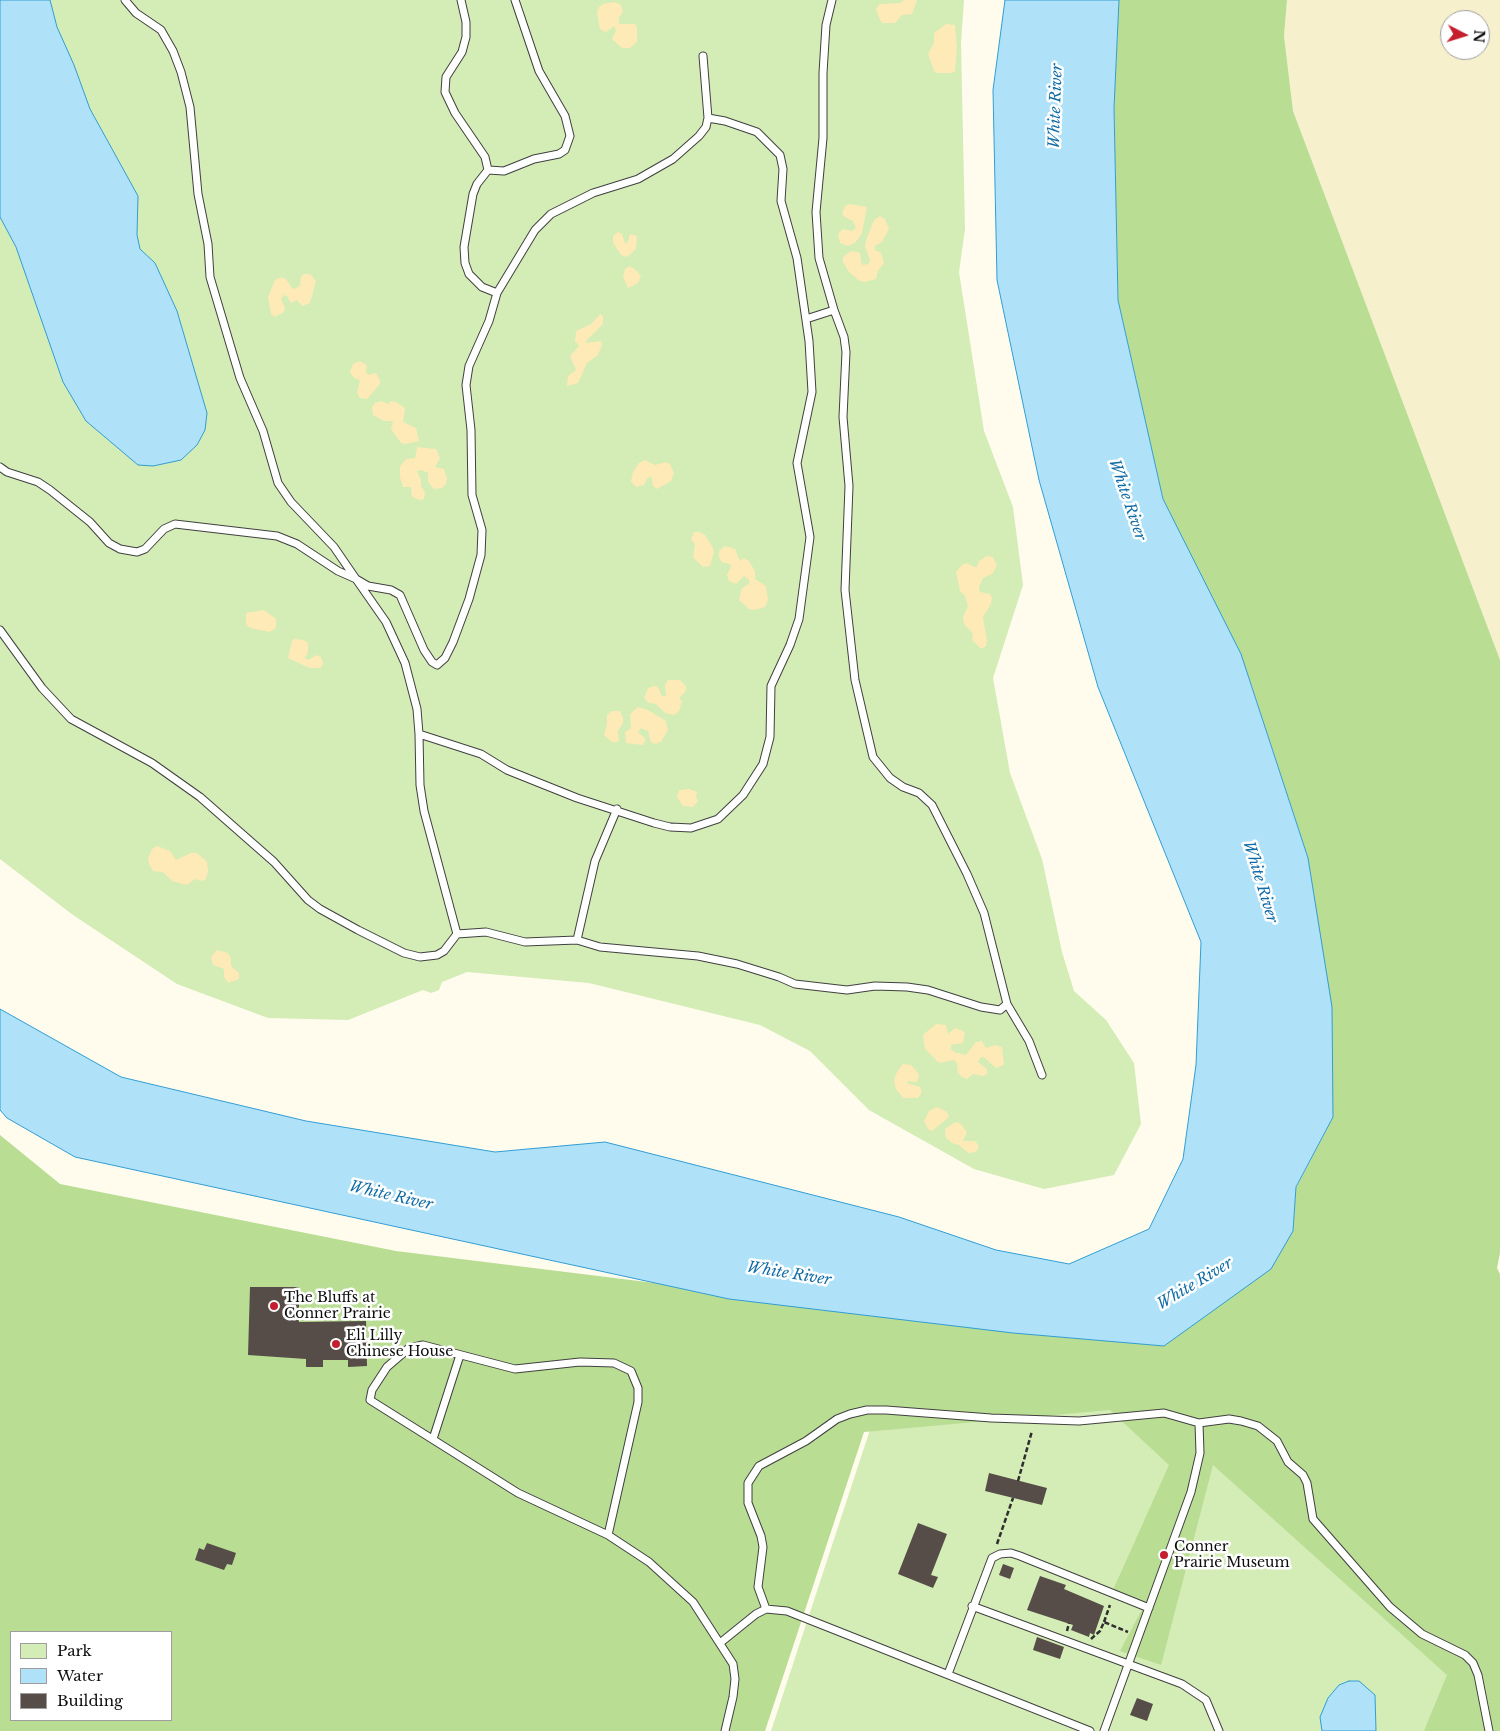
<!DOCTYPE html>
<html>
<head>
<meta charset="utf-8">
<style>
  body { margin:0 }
  #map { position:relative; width:1500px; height:1731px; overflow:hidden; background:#fffbed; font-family:"Libre Baskerville",serif }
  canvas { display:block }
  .legend { position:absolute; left:10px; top:1631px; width:162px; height:90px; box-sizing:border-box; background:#fff; border:1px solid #9e9e9e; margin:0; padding:6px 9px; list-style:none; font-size:15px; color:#0d0d0d }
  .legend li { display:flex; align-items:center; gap:10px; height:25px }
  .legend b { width:25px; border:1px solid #9e9e9e }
  .north { position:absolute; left:1440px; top:10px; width:50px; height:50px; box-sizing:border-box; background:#fff; border:1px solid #9e9e9e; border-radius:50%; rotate:95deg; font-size:14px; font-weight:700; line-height:20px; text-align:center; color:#0d0d0d }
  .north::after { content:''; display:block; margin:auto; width:18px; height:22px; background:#c51e2f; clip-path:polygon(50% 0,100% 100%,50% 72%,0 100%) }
</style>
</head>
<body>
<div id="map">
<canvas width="1500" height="1731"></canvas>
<ul class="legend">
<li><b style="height:14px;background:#d4ecb5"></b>Park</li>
<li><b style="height:14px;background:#afe2f9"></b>Water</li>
<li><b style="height:14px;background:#564d49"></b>Building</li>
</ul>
<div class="north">N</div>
</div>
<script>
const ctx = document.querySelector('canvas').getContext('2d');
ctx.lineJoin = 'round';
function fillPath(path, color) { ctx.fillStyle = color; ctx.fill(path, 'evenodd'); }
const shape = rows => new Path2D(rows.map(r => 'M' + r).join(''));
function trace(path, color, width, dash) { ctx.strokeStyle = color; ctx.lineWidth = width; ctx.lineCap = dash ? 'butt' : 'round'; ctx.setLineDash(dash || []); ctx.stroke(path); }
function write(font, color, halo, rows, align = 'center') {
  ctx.font = font + ' "Libre Baskerville",serif'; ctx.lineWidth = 5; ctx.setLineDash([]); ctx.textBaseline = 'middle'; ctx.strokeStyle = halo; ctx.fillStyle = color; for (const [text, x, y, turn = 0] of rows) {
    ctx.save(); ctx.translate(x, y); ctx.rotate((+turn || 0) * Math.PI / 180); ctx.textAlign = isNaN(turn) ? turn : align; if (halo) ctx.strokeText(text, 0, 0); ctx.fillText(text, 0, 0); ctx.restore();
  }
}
const farmland = shape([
  [1287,0,1500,0,1500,660,1293,111,1284,36],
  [1450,20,1480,20,1480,50,1450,50]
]);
const green = shape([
  [0,0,964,0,961,43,965,229,959,272,984,431,1013,507,1023,585,993,678,1010,773,1042,859,1062,952,1074,991,1106,1020,1134,1063,1141,1124,1114,1175,1044,1189,974,1169,869,1110,810,1051,760,1025,589,983,467,972,442,982,439,990,431,993,423,990,348,1020,268,1018,177,984,73,915,0,859],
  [1483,1308,1500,1731,771,1731,887,1378]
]);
const forest = shape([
  [1119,0,1287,0,1284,36,1293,111,1500,660,1500,1253,1497,1268,1500,1274,1500,1731,1424,1731,1447,1675,1213,1465,1161,1665,1120,1651,1146,1602,1113,1590,1169,1465,1110,1410,864,1432,765,1731,0,1731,0,1135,60,1184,396,1251,1164,1346,1293,1231,1296,1188,1333,1117,1308,858,1250,681,1163,499,1118,300,1114,108],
  [11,1632,171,1632,171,1720,11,1720]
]);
const sand = shape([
  [904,0,917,0,912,14,902,15,895,23,883,23,880,20,876,10,879,4,900,3],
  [614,2,620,4,623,11,619,18,619,24,635,24,637,28,637,42,630,48,622,48,612,39,616,31,614,26,606,32,600,29,597,13,599,7,603,4],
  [946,24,955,25,957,47,955,71,952,73,937,73,934,71,928,54,934,43,934,33],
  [849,204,867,207,862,233,855,243,848,246,840,243,838,234,843,229,852,231,856,228,853,221,845,217,842,214,845,206],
  [880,216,885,219,889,229,882,242,875,246,875,250,881,253,884,263,878,271,876,279,864,282,858,280,849,272,843,262,843,257,851,251,857,252,860,253,862,265,869,264,870,260,865,246,866,240,874,220],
  [618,232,622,234,625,243,628,242,630,234,637,236,636,249,627,257,621,255,613,243,613,236],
  [630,266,636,270,641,276,638,283,628,288,623,277,625,269],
  [304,274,310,274,316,281,310,303,302,306,297,300,291,303,287,296,284,295,281,299,285,308,284,312,275,317,271,314,268,297,275,280,281,277,286,279,292,288,295,289,300,286,301,277],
  [600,314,603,316,603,324,587,340,586,343,601,341,602,345,598,355,587,363,578,383,567,386,568,376,576,370,570,356,579,346,575,341,576,331,591,324],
  [360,361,367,365,366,372,368,375,376,373,380,380,380,384,367,399,360,398,357,393,360,380,354,378,350,372,353,364],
  [381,401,388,404,391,401,396,402,405,408,403,422,416,428,419,441,405,444,401,443,391,429,393,421,384,421,373,415,372,407,375,403],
  [417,447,436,449,440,458,435,467,444,469,447,478,446,484,442,488,434,489,428,482,428,473,421,470,417,471,421,480,421,486,425,492,424,499,420,500,412,497,411,487,403,487,400,477,400,466,406,459,415,458],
  [645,460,655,465,666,462,670,464,674,473,671,481,657,489,653,486,652,478,648,477,644,485,637,487,634,485,631,481,633,472,639,463],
  [694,532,700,532,705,535,712,546,714,552,710,566,703,567,693,557,695,544,691,539],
  [725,546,735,549,740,561,744,558,749,561,755,571,755,579,766,586,768,600,765,607,754,610,749,609,739,600,742,588,749,584,749,580,744,576,736,584,729,581,727,575,731,567,730,564,722,562,719,558,719,551],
  [987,556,993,557,997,566,992,574,983,578,979,587,980,592,990,594,992,597,991,604,983,617,987,641,986,646,981,649,972,640,973,634,964,624,963,617,968,606,965,596,960,591,956,572,962,565,967,563,974,567,977,567,979,561],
  [264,610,276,619,276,628,270,632,250,628,246,624,246,613],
  [295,639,304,640,308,643,308,652,305,658,308,660,317,655,321,657,323,663,321,668,310,668,288,658,292,641],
  [668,680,680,680,686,686,686,691,679,698,682,701,679,711,674,715,665,713,656,704,649,703,644,698,648,688,654,686,658,687,662,696,666,696,665,685],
  [638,707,648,710,666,721,668,730,661,742,655,744,651,742,648,731,641,728,638,732,646,739,643,745,626,743,625,732,631,728,630,714],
  [612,711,620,711,623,718,623,723,618,731,619,741,613,743,604,735,607,725,607,715],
  [689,789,697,792,696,796,698,801,693,807,683,806,677,797,679,790],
  [157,846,170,851,176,860,191,853,197,853,207,862,208,871,206,879,202,881,195,879,187,885,172,881,163,872,153,871,149,864,148,858,152,849],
  [217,950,228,953,231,958,231,966,239,973,239,979,228,983,224,977,224,969,213,965,211,957],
  [936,1024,946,1025,948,1034,955,1028,965,1032,963,1043,951,1045,951,1049,954,1052,966,1055,976,1042,982,1041,986,1048,995,1045,1002,1047,1004,1065,996,1068,985,1058,981,1057,978,1062,987,1069,987,1074,983,1076,973,1074,967,1079,962,1077,958,1073,957,1064,954,1060,939,1063,925,1049,923,1035],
  [903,1064,911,1065,919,1074,917,1082,908,1081,907,1083,920,1087,922,1092,918,1098,903,1098,896,1089,894,1080,897,1072],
  [937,1107,947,1112,949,1117,932,1131,928,1129,924,1121,929,1111],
  [955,1122,960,1123,967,1132,963,1141,975,1141,979,1146,976,1152,968,1153,959,1145,952,1143,946,1138,945,1129]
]);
const water = shape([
  [0,0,50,0,57,27,74,65,90,109,138,196,137,235,140,249,155,263,177,311,207,413,205,430,197,445,181,460,153,466,138,465,86,421,63,382,16,247,0,217,0,0],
  [1005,0,1119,0,1114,108,1118,300,1163,499,1241,654,1308,858,1332,1007,1333,1117,1296,1187,1293,1231,1271,1269,1164,1346,1013,1333,729,1299,75,1157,7,1118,0,1110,0,1009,121,1077,306,1121,495,1152,605,1142,899,1217,996,1250,1069,1264,1149,1229,1183,1159,1196,1065,1201,942,1098,687,1039,480,997,280,993,90,1005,0],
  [1349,1681,1359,1681,1375,1695,1376,1731,1322,1731,1320,1717,1328,1698,1339,1685,1349,1681]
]);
const building = shape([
  [250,1287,299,1287,299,1322,366,1321,367,1366,348,1367,348,1360,323,1360,323,1367,306,1367,306,1359,248,1355],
  [989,1473,1047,1488,1042,1505,985,1491],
  [918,1523,947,1534,931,1575,938,1577,933,1588,898,1574],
  [207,1543,236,1553,232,1565,227,1564,224,1570,195,1560,199,1548,204,1550],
  [1003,1564,1014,1568,1010,1579,999,1575],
  [1040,1576,1066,1585,1064,1589,1104,1606,1094,1635,1090,1633,1089,1637,1071,1630,1073,1625,1027,1610],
  [1037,1637,1064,1647,1060,1659,1033,1650],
  [1137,1698,1153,1704,1147,1721,1130,1715]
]);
const path = shape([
  [1018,1481,1032,1431],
  [997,1544,1013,1498],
  [1104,1622,1110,1605],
  [1067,1631,1069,1623],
  [1091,1639,1100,1631,1104,1622,1128,1632]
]);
const service = shape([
  [125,0,136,13,161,30,173,51,181,72,190,107,198,194,208,244,210,277,240,378,263,431,278,483,291,502,334,547,356,579,368,586,391,590,400,595,424,650,432,662,437,665,445,658,453,642,469,599,481,555,482,530,472,495,471,430,466,385,469,366,489,321,497,293,482,287,469,274,465,263,464,247,473,194,477,184,488,170],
  [461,0,466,22,466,37,462,52,446,77,445,92,455,113,485,157,488,170],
  [488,170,504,171,534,159,559,154,565,150,570,136,565,116,539,71,515,0],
  [497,293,535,230,551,214,593,193,638,179,673,159,699,136,706,127,708,118,703,56],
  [834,310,844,337,846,352,843,417,849,486,845,590,855,680,873,757,890,778,903,787,919,793,932,805,967,874,984,913,1007,1004,1029,1041,1042,1075],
  [806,319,834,310,819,258,816,212,823,138,823,73,826,25,832,0],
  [0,467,7,472,38,482,50,490,90,522,109,543,120,549,137,552,145,549,164,529,175,524,277,536,297,544,338,571,356,579,386,622,405,663,417,709,419,734,481,754,507,770,577,798,654,823,670,827,691,828,718,819,743,795,763,764,770,737,771,686,790,645,799,619,810,537,797,463,812,392,809,341,797,258,781,201,783,169,780,155,757,132,725,121,708,118],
  [0,630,42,688,71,719,152,763,200,797,274,862,308,900,320,909,358,930,404,953,420,957,437,955,444,951,457,934,486,932,525,942,577,940],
  [419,734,420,785,424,811,457,934],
  [617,809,595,861,577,940,600,947,698,956,737,964,779,977,795,984,847,990,875,986,907,987,928,990,981,1007,1000,1010,1007,1004],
  [433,1439,460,1355],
  [608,1535,638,1402,638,1388,631,1371,614,1363,580,1362,515,1369,423,1345,409,1348,387,1367,372,1390,370,1400,518,1493,608,1535,649,1562,693,1602,733,1664,735,1679,733,1697,725,1731],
  [972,1606,1182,1684,1206,1700,1219,1731],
  [766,1609,758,1587,763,1547,761,1536,748,1503,748,1483,759,1466,806,1441,837,1419,850,1414,867,1410,886,1410,991,1418,1079,1421,1164,1413,1199,1423,1229,1419,1241,1421,1258,1426,1277,1441,1288,1462,1303,1475,1307,1483,1313,1519,1390,1607,1422,1634,1465,1655,1473,1663,1478,1675,1489,1731],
  [720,1643,756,1614,766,1609,787,1611,1090,1731],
  [948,1674,992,1558,1000,1554,1011,1553,1020,1556,1149,1608],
  [1104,1731,1191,1492,1200,1453,1199,1423]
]);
const markers = [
  [274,1306,5,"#c51e2f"],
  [336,1344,5,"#c51e2f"],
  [1164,1555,5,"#c51e2f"]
];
const poiNames = [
  ["The Bluffs at",284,1298],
  ["Conner Prairie",284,1314],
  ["Eli Lilly",346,1336],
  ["Chinese House",346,1352],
  ["Conner",1174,1547],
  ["Prairie Museum",1174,1563]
];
const waterNames = [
  ["White River",1056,106,-88],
  ["White River",1127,500,71],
  ["White River",1260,882,73],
  ["White River",391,1196,13],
  ["White River",789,1274,9],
  ["White River",1195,1284,-31]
];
fillPath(farmland, '#f6f0cc');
fillPath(green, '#d4ecb5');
fillPath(forest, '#b9dd93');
fillPath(sand, '#feeab7');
fillPath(water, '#afe2f9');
trace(water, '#329dd4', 1);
fillPath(building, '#564d49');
trace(service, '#404040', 9);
trace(path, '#2f2f2f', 2.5, [5, 2.5]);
trace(service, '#fff', 7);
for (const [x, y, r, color] of markers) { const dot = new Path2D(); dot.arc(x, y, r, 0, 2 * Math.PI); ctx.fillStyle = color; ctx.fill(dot); trace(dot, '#fff', 2); }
write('14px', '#0d0d0d', '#fff', poiNames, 'left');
write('italic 15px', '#106ca6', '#fff', waterNames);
</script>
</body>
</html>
